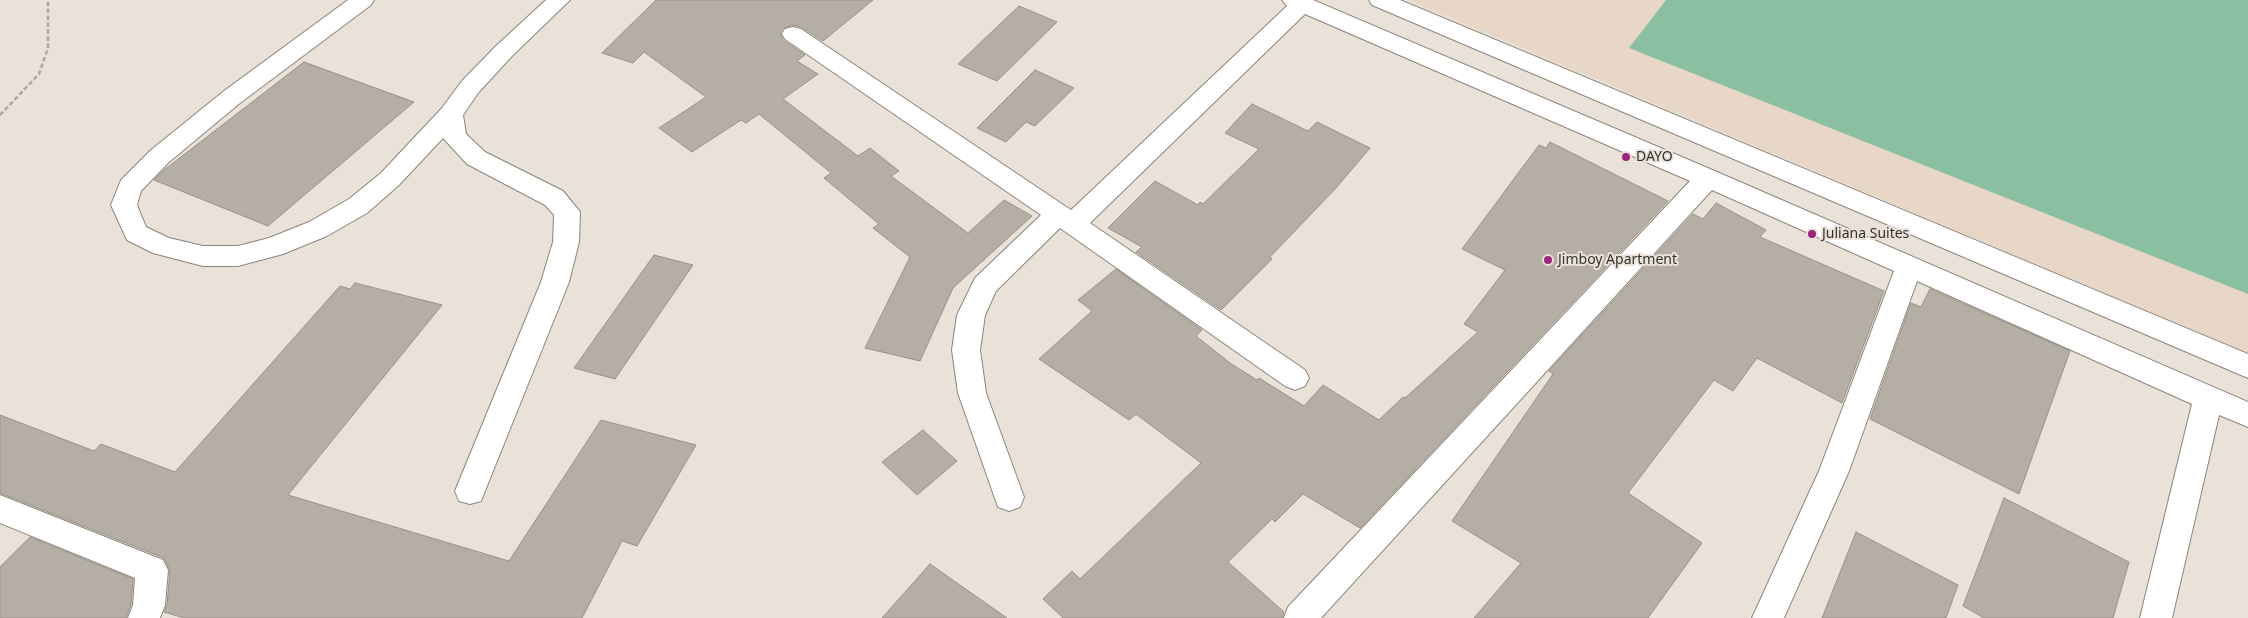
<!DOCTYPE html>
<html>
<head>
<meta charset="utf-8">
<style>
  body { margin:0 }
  canvas { display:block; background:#eae2d8 }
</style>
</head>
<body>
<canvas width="2248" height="618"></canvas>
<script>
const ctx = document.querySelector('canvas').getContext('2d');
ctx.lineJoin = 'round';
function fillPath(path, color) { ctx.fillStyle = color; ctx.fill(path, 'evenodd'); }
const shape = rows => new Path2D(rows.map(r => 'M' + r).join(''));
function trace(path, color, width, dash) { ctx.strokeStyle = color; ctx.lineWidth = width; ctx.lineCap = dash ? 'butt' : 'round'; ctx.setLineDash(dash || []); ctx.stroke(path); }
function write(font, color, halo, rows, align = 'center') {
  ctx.font = font + ' "Noto Sans",sans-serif'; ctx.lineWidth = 4; ctx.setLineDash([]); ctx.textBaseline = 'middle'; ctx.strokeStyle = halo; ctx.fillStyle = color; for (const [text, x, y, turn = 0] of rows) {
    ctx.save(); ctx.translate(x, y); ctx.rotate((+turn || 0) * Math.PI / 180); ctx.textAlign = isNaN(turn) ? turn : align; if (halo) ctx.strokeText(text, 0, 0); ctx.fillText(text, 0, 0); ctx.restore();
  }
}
const industrial = shape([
  [1408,0,2248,0,2248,353]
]);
const green = shape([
  [1666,0,2248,0,2248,294,1629,48]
]);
const building = shape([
  [656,0,873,0,823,41,801,27,793,25,783,28,780,33,783,40,805,55,797,61,818,74,783,99,858,156,870,148,899,171,891,176,968,233,1004,200,1032,216,953,288,920,361,865,348,910,257,873,228,879,224,824,178,831,173,759,114,746,123,741,120,692,152,659,128,706,97,644,52,633,63,602,53,656,0],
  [1019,6,1057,22,997,81,958,64,1019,6],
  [304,62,414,102,268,226,154,180,164,170,304,62],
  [1035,70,1074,88,1035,126,1026,122,1006,142,977,128,1035,70],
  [1252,104,1308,131,1317,122,1370,148,1336,188,1270,257,1272,259,1221,310,1136,252,1142,247,1108,228,1155,181,1198,205,1200,202,1203,204,1259,149,1225,133,1252,104],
  [1550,142,1668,201,1360,528,1303,494,1275,522,1272,519,1228,562,1284,612,1282,618,1063,618,1043,599,1072,571,1080,579,1201,463,1136,414,1129,420,1039,359,1092,311,1078,300,1116,269,1202,330,1196,336,1230,363,1257,380,1259,378,1304,406,1323,385,1379,420,1403,397,1405,398,1478,332,1464,324,1505,270,1462,249,1539,145,1546,148,1550,142],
  [1716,203,1766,230,1760,237,1884,291,1842,403,1757,358,1733,391,1714,380,1628,493,1702,543,1648,618,1474,618,1521,563,1452,521,1553,374,1549,371,1693,214,1703,219,1716,203],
  [654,255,693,265,615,379,574,368,654,255],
  [355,283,442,305,288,495,509,561,601,420,696,445,637,546,622,541,582,618,184,618,164,612,167,605,170,570,164,558,0,493,0,415,94,451,101,444,175,472,340,286,350,289,355,283],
  [1930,289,2070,351,2019,494,1870,419,1911,303,1921,307,1930,289],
  [923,430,957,461,917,495,882,462,923,430],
  [2004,498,2129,562,2113,618,1984,618,1963,606,2004,498],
  [1856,532,1958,585,1946,618,1822,618,1856,532],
  [30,537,133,579,131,605,126,618,0,618,0,567,30,537],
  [930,564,1007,618,882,618,930,564]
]);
const path = shape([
  [0,115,39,74,48,48,48,0]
]);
const minor = shape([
  [348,0,374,0,371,5,240,103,169,162,141,191,137,205,146,227,169,238,203,246,238,246,269,238,309,222,349,199,381,173,442,108,462,81,496,46,546,0,570,0,512,56,478,93,463,115,466,134,485,152,563,191,580,212,579,242,569,282,485,491,481,501,470,504,459,501,455,491,541,282,553,242,554,215,545,205,467,164,443,138,399,185,367,213,327,236,283,254,238,266,203,266,153,253,127,240,111,205,121,180,151,150,224,91,348,0],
  [1282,0,1313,0,1717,172,2248,402,2248,427,2219,415,2172,618,2140,618,2192,404,1917,281,1849,471,1784,618,1752,618,1819,471,1894,271,1712,190,1321,618,1284,618,1288,607,1690,181,1305,14,1090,223,1305,370,1309,378,1305,386,1295,390,1285,386,1060,228,996,291,985,315,980,350,986,393,1024,497,1020,507,1009,511,998,507,958,393,952,350,957,315,975,278,1041,215,785,39,782,34,785,29,793,27,801,29,1071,210,1287,6,1282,0],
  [1369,0,1400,0,2248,354,2248,378,1372,5,1369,0],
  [0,495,163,560,168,570,165,605,160,618,128,618,133,605,135,578,0,523,0,495]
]);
const markers = [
  [1626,157,5,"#9f247b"],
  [1812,234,5,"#9f247b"],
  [1548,260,5,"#9f247b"]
];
const poiNames = [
  ["DAYO",1636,157],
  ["Juliana Suites",1822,234],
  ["Jimboy Apartment",1558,260]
];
fillPath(industrial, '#e8d6c6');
fillPath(green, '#8abfa1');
fillPath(building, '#b5aea4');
trace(building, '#999289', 1);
trace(minor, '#8b857c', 2);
trace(path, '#ada79f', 2.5, [4.5, 2.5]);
fillPath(minor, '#fff');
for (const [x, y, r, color] of markers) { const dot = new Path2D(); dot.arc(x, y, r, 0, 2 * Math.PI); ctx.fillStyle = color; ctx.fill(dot); trace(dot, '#eae2d8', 2); }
write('14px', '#35322e', '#eae2d8', poiNames, 'left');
</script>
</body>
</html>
